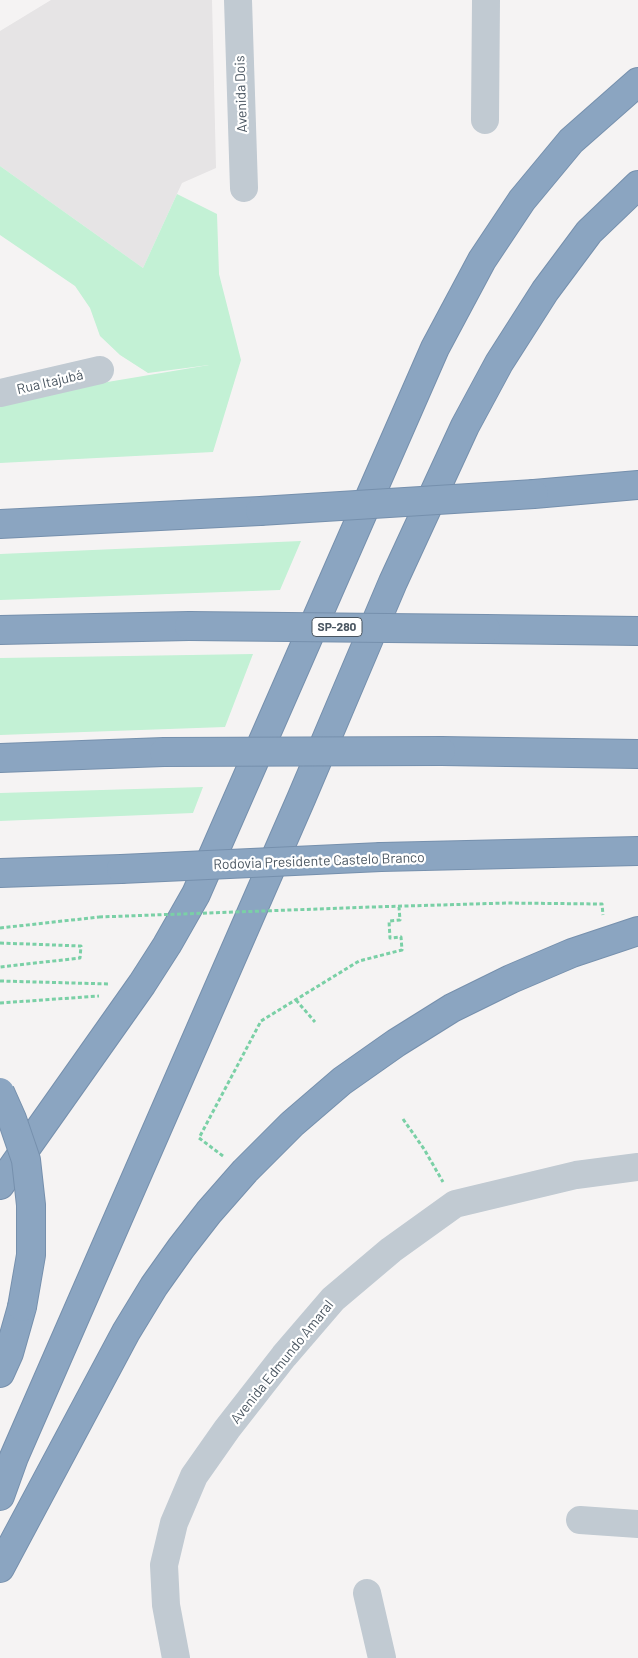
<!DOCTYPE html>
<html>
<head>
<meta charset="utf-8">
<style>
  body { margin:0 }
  canvas { display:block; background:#f5f3f3 }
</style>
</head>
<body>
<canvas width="638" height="1658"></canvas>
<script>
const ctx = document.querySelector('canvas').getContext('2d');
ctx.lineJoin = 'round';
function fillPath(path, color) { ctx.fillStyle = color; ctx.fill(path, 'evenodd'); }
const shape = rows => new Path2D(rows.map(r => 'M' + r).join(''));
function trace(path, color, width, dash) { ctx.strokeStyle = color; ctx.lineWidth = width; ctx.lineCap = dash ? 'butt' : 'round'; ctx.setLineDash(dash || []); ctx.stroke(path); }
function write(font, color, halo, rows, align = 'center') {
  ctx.font = font + ' Barlow,sans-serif'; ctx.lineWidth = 4.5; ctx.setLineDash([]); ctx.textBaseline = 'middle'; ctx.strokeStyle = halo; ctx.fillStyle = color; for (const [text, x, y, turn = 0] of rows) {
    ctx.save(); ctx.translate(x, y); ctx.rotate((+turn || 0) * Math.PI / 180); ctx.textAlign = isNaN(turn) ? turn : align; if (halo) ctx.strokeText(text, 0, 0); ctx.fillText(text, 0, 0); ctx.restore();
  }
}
const education = shape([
  [51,0,212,0,216,168,182,183,143,268,0,166,0,31]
]);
const green = shape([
  [0,166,143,268,177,194,217,214,219,274,241,360,213,452,0,463,0,400,209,365,148,373,120,355,100,336,90,308,75,286,0,235],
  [301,541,280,590,0,600,0,554],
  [253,654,225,727,0,735,0,658],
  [203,787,193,813,0,821,0,793]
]);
const path = shape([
  [372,907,507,903,602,904,603,915],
  [0,928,99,917],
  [0,943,81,946,80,958,0,967],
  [0,981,109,984],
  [296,1000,315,1022],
  [0,1003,99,996],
  [403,1119,424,1149,443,1182],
  [223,1156,199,1138,261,1021,359,961,402,950,401,937,390,938,389,921,400,920,399,907]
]);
const minor = shape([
  [238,0,244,188],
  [485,120,486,0],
  [0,393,100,370],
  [580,1520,638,1524],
  [367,1593,382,1658],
  [176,1658,166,1605,164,1565,174,1523,194,1476,227,1429,284,1356,333,1299,391,1250,455,1204,576,1175,638,1167]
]);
const highway = shape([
  [534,494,638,485],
  [0,524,260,511],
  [486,629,638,631],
  [0,630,189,626],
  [441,751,638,754],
  [0,758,164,752],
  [381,857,638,851],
  [0,873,121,869],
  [0,1185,142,984,167,945,196,894,435,348,482,260,522,200,571,141,638,82],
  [0,1373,9,1353,22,1307],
  [0,1496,14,1457,301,799,393,582,465,426,499,363,545,291,589,232,638,185],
  [0,1568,126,1332,154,1286,181,1248,209,1212,245,1171,292,1124,342,1081,396,1043,452,1008,511,979,572,953,638,931]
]);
const pathBridge = shape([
  [99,917,372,907]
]);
const highwayBridge = shape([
  [260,511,534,494],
  [189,626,486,629],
  [164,752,441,751],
  [121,869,381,857],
  [0,1092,12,1119,26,1160,31,1205,31,1255,22,1307]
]);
const shields = [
  [337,627,50]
];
const shieldNames = [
  ["SP-280",337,627]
];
const streetNames = [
  ["Avenida Dois",241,94,-92],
  ["Rua Itajubá",50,382,-13],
  ["Rodovia Presidente Castelo Branco",319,861,-2],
  ["Avenida Edmundo Amaral",282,1362,-51]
];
fillPath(education, '#e6e4e5');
fillPath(green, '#c3f1d5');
trace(highway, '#7690ad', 30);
trace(path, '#7ad0a6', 3, [4, 2.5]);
trace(minor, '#c1cad2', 28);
trace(highway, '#8ba5c1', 28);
trace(highwayBridge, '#7690ad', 30, []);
trace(pathBridge, '#7ad0a6', 3, [4, 2.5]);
trace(highwayBridge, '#8ba5c1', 28);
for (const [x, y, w] of shields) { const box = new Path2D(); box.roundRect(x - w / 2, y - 9.5, w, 19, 4); ctx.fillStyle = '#fff'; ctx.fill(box); trace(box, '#4a5661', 1); }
write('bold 12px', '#4a5661', null, shieldNames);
write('14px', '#4a5661', '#fff', streetNames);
</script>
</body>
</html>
